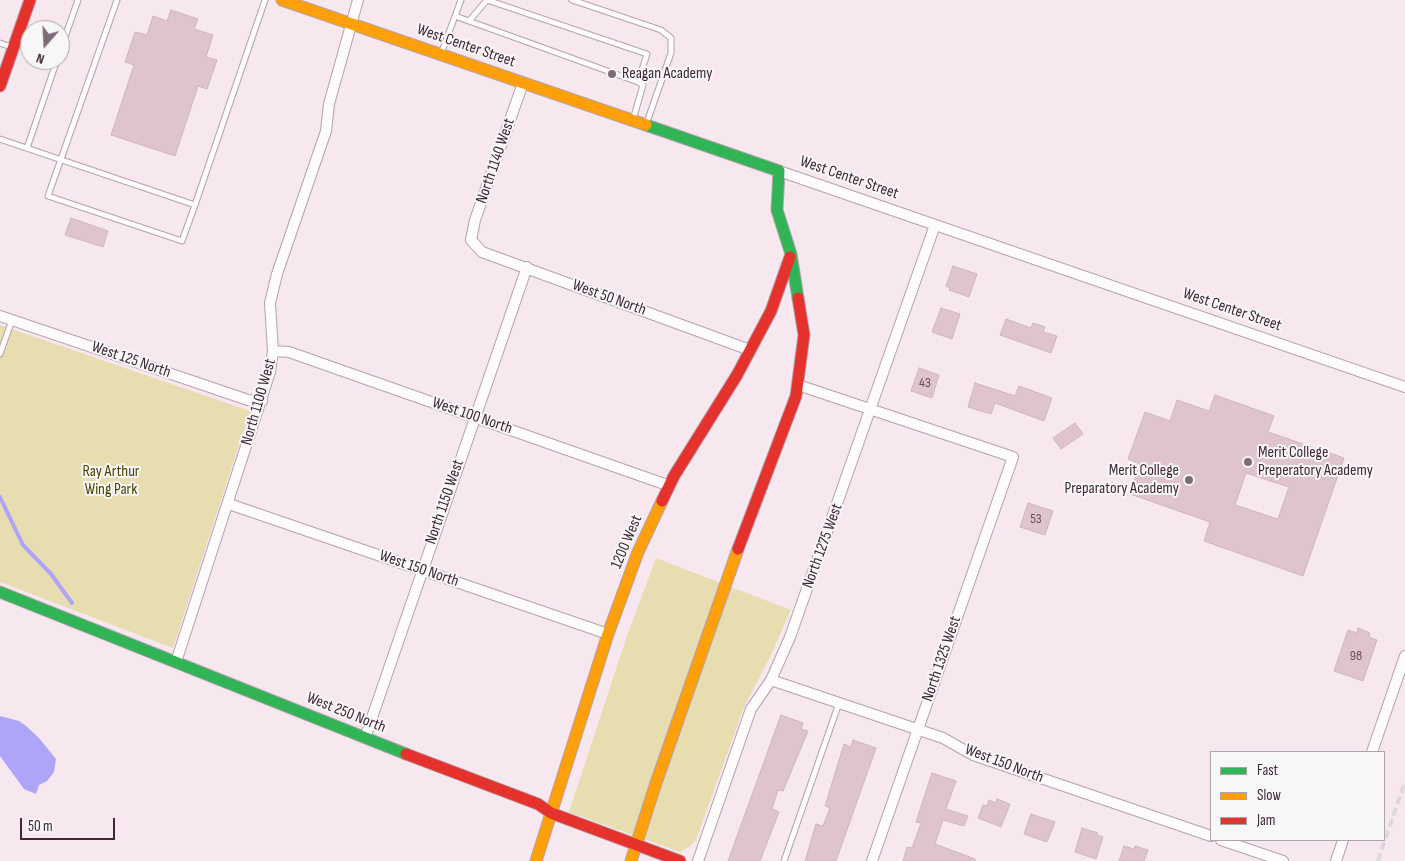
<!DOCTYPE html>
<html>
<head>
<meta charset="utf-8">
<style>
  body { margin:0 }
  #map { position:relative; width:1405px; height:861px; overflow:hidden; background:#f7e7ef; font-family:"Sofia Sans Condensed",sans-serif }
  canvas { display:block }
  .legend { position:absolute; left:1210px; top:751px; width:175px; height:90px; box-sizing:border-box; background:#f7f7f7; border:1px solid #aea3aa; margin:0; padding:6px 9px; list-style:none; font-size:15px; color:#402636 }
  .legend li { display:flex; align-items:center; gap:10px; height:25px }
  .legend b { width:25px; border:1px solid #aea3aa }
  .north { position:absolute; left:20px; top:20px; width:50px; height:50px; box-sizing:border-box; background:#f7f7f7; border:1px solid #aea3aa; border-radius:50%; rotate:199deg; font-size:14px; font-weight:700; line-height:20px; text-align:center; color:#402636 }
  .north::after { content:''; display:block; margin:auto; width:18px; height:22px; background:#806a77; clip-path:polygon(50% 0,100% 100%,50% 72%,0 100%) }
  .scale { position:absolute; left:20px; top:818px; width:95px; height:22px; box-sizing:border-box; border:2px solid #402636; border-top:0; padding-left:6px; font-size:15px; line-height:18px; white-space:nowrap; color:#402636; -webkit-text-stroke:4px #f7f7f7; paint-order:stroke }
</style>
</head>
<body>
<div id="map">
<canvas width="1405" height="861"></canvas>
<ul class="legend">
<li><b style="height:6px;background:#30b455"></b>Fast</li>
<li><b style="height:6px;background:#ff9f0a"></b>Slow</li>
<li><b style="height:6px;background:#e5322d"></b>Jam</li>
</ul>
<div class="north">N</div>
<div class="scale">50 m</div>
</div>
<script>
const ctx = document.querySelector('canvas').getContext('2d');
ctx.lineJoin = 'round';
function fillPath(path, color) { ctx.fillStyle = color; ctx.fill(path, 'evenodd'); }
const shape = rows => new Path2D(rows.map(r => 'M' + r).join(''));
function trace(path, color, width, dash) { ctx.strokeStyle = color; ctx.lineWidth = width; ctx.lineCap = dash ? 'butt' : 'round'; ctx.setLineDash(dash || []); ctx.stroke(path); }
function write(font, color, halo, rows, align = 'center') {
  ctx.font = font + ' "Sofia Sans Condensed",sans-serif'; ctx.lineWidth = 4; ctx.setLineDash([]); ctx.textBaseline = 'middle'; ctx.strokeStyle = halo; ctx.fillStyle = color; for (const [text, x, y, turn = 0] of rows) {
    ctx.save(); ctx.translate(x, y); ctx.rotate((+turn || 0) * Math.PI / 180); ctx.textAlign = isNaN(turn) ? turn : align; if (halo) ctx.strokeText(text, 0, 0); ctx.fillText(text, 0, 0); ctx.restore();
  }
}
const green = shape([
  [0,325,250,411,173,648,0,582],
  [656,558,791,610,769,659,744,707,696,840,689,847,680,852,569,812,627,636]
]);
const water = shape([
  [0,716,19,721,26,726,39,738,56,759,54,772,47,781,39,785,36,794,24,789,0,756]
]);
const stream = shape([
  [0,497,23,545,51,574,72,603]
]);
const building = shape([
  [171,10,198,19,194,29,213,35,206,57,217,60,207,89,198,86,175,156,111,135,134,65,125,62,135,32,147,35,153,16,167,21,171,10],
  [71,218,108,231,103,247,65,235,71,218],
  [953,266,977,274,969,297,949,290,950,288,946,286,953,266],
  [941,308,960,314,952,339,932,332,941,308],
  [1006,319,1031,328,1033,323,1045,327,1043,332,1057,336,1051,353,1000,335,1006,319],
  [919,368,939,375,932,398,911,391,919,368],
  [975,383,1015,396,1019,386,1052,398,1044,421,995,403,991,414,968,407,975,383],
  [1215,395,1274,416,1268,432,1344,458,1303,576,1204,541,1210,522,1130,494,1140,464,1128,459,1145,412,1170,421,1177,400,1209,411,1215,395],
  [1246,473,1289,487,1278,519,1235,505,1246,473],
  [1075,423,1083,434,1061,449,1053,438,1075,423],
  [1028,503,1053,511,1045,535,1020,527,1028,503],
  [1358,628,1370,633,1369,637,1377,640,1363,681,1334,671,1348,630,1357,633,1358,628],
  [781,715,803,723,801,729,808,731,783,791,778,790,772,809,779,812,760,861,728,861,781,715],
  [853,740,876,748,836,861,805,861,816,824,823,826,830,808,825,806,844,744,851,747,853,740],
  [932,773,956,781,946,809,968,816,964,826,943,820,935,844,975,859,975,861,903,861,907,847,912,848,921,823,916,822,932,773],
  [997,799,1010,804,1001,827,978,818,983,805,987,806,989,800,996,803,997,799],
  [1031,814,1055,822,1047,842,1024,834,1031,814],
  [1082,828,1098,833,1097,835,1103,837,1096,859,1075,852,1082,828],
  [1124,846,1134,849,1135,846,1148,850,1144,861,1119,861,1124,846]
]);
const lane = shape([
  [117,0,48,196,182,241,195,205],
  [572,0,661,30,671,38,671,53,646,125],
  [455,16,638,82,643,85,633,120],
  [469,21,487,0,647,54,638,82],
  [0,43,11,47],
  [60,51,78,0],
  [441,54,461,0],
  [0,139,195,205,265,0],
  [27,148,57,60],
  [0,354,12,320],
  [784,861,839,703]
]);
const street = shape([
  [523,83,475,220,471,240,482,252,750,350],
  [779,171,1405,387],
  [0,316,248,400,262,401],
  [273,351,289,352,670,486],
  [798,385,1013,457,872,861],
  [229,504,608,634],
  [176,662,270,372,273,351,270,303,277,274,326,131,329,104,358,0],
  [771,680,943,738,973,755,1211,836],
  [365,738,527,267],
  [1372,752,1405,656],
  [1221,840,1283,861],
  [698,861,751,709,771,680,790,637,935,225],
  [1336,861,1343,840]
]);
const fast = shape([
  [646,125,779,171,777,210,791,254,798,298],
  [0,592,406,754]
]);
const slow = shape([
  [282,0,646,125],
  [536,861,608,634,638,552,662,501],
  [631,861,656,783,738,549]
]);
const jam = shape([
  [0,86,30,0],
  [662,501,674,476,737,375,771,311,790,257],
  [738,549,796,396,804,335,798,298],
  [406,754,538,804,551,813,680,861]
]);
const rail = shape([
  [1378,861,1405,781]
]);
const markers = [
  [612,74,5,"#806a77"],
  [1248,462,5,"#806a77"],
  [1189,480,5,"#806a77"]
];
const numberNames = [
  ["43",925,383],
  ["53",1036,519],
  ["98",1356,656]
];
const streetNames = [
  ["West Center Street",466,46,19],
  ["North 1140 West",496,161,-71],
  ["West Center Street",849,178,19],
  ["West 50 North",609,298,20],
  ["West Center Street",1232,310,19],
  ["West 125 North",131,360,19],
  ["North 1100 West",259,402,-74],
  ["West 100 North",472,416,19],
  ["North 1150 West",445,502,-71],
  ["1200 West",627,542,-67],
  ["North 1275 West",823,546,-70],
  ["West 150 North",419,569,19],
  ["North 1325 West",942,659,-71],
  ["West 250 North",346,713,22],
  ["West 150 North",1004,764,21]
];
const poiNames = [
  ["Reagan Academy",622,74],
  ["Merit College",1258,453],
  ["Preperatory Academy",1258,471],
  ["Merit College",1179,471,"right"],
  ["Preparatory Academy",1179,489,"right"]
];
const parkNames = [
  ["Ray Arthur",111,472],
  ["Wing Park",111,490]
];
fillPath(green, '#e8ddb1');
fillPath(water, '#aea4f8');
trace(stream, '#aea4f8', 4);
fillPath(building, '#e0c4cd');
trace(building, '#ccb7be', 1);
trace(lane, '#b4a2ac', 7);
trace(street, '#b4a2ac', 12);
trace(fast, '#b4a2ac', 13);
trace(slow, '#b4a2ac', 13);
trace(jam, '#b4a2ac', 13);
trace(lane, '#fefbfd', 5);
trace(street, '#fefbfd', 10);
trace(fast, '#30b455', 11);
trace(slow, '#ff9f0a', 11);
trace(jam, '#e5322d', 11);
trace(rail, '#ddd8db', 4, [8, 4]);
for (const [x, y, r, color] of markers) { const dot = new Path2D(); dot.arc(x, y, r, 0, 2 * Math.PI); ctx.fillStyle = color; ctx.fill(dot); trace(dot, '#f7f7f7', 2); }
write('14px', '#684e5c', null, numberNames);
write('16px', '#402636', '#f7f7f7', streetNames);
write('16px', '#402636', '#f7f7f7', poiNames, 'left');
write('16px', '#4a4301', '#f7f7f7', parkNames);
</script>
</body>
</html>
